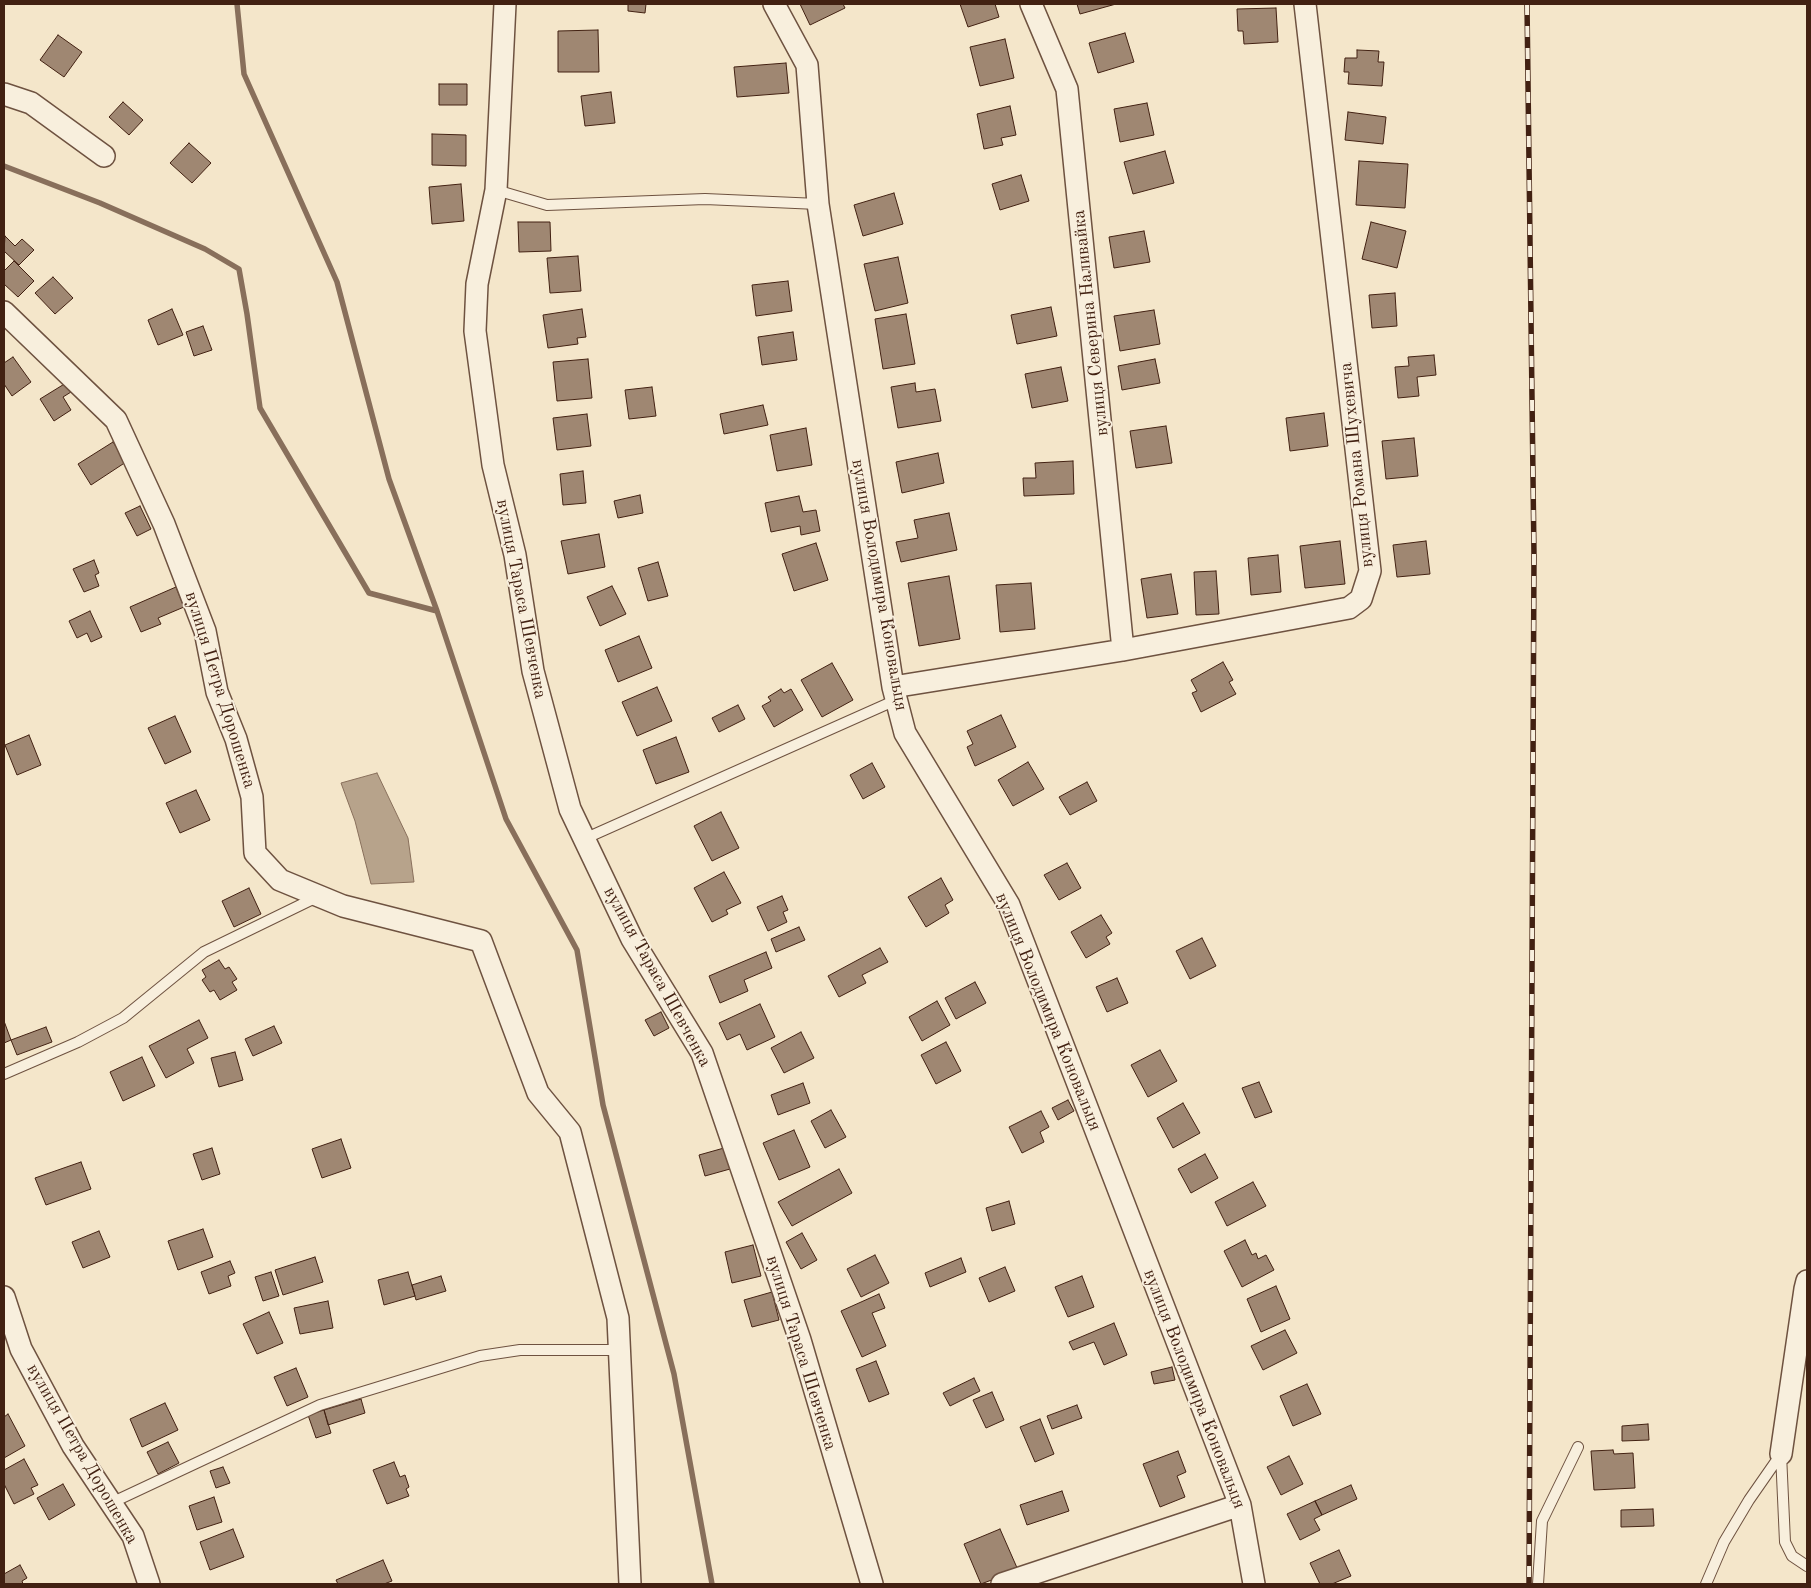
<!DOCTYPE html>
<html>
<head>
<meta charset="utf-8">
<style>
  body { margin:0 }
  #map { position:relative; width:1811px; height:1588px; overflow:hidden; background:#f4e6ca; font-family:"Old Standard TT",serif }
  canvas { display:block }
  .frame { position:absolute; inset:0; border:5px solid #422112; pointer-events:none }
</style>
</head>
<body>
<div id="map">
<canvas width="1811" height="1588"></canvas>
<div class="frame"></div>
</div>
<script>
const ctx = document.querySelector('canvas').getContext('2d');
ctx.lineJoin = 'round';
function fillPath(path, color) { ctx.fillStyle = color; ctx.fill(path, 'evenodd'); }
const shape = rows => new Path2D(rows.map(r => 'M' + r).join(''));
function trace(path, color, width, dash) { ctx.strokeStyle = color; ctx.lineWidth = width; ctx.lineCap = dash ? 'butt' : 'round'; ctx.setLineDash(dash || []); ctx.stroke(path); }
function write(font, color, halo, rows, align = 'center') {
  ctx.font = font + ' "Old Standard TT",serif'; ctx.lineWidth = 4; ctx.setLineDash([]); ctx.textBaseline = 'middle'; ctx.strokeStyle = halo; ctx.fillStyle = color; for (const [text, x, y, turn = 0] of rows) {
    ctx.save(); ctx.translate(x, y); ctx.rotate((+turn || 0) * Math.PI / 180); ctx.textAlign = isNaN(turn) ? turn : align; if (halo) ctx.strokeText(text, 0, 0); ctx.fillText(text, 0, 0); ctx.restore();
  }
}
const water = shape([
  [377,773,408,838,414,882,371,884,355,821,341,783,377,773]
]);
const stream = shape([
  [237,4,244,74,337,282,389,479,437,611],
  [4,166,100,203,205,249,239,269,247,314,260,408,369,593,437,611,506,819,577,950,603,1105,674,1374,712,1584]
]);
const building = shape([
  [628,4,646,4,645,13,628,11,628,4],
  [800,4,843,4,845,8,810,25,800,4],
  [960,4,995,4,999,17,968,27,960,4],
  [1077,4,1116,4,1080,14,1077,4],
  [1276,8,1278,42,1244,44,1243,31,1238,31,1237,9,1276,8],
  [598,30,599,72,558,72,558,31,598,30],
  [1125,33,1134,62,1098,73,1089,43,1125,33],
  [58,35,82,52,64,77,40,60,58,35],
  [1005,39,1014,78,980,86,970,47,1005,39],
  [1357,50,1379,51,1378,62,1384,62,1382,86,1348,84,1349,72,1344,72,1345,58,1357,58,1357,50],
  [786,63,789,93,737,97,734,67,786,63],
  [439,84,467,84,467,105,439,105,439,84],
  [611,92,615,123,585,126,581,96,611,92],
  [123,102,143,120,129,135,109,117,123,102],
  [1147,103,1154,135,1120,142,1114,109,1147,103],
  [1010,106,1016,135,1001,138,1003,145,984,149,977,114,1010,106],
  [1348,112,1386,117,1383,144,1345,140,1348,112],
  [432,134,466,135,466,166,432,165,432,134],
  [189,143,211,163,192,183,170,163,189,143],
  [1165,151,1174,183,1133,194,1124,162,1165,151],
  [1359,161,1408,164,1405,208,1356,205,1359,161],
  [1021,175,1029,201,1000,210,992,184,1021,175],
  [461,184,464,221,432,224,429,187,461,184],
  [894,193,903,224,863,236,854,205,894,193],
  [518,222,550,222,551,251,519,252,518,222],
  [1371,222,1406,231,1397,268,1362,259,1371,222],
  [1144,231,1150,262,1114,268,1109,237,1144,231],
  [5,236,15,246,22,239,34,250,19,265,4,251,5,236],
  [578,256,581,291,550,293,547,258,578,256],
  [898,257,908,303,875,311,864,264,898,257],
  [14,261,34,281,18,297,4,284,4,271,14,261],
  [53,277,73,298,55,314,35,293,53,277],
  [788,281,792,311,756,316,752,285,788,281],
  [1395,293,1397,326,1372,328,1369,295,1395,293],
  [1051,307,1057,336,1017,344,1011,315,1051,307],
  [172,309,183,335,158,345,148,320,172,309],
  [582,309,586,337,577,338,578,344,548,348,543,315,582,309],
  [1154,310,1160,344,1120,351,1114,316,1154,310],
  [906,314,915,364,883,369,875,319,906,314],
  [203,326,212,350,194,356,186,332,203,326],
  [793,332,797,360,762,365,758,337,793,332],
  [1434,355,1436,375,1417,377,1419,396,1398,398,1395,367,1409,366,1408,357,1434,355],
  [13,357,31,382,12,396,4,384,4,363,13,357],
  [588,359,592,398,557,401,553,362,588,359],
  [1155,359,1160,383,1122,390,1118,366,1155,359],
  [1061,367,1068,401,1032,408,1025,374,1061,367],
  [66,383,71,392,63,397,71,410,54,421,40,399,66,383],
  [915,383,916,392,935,389,941,421,898,428,891,387,915,383],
  [652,387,656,416,629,419,625,390,652,387],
  [763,405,768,425,724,434,720,414,763,405],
  [1324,413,1328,446,1290,451,1286,418,1324,413],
  [587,414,591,446,557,450,553,418,587,414],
  [1166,426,1172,463,1136,468,1130,431,1166,426],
  [806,428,812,465,777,471,770,435,806,428],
  [1414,438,1418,476,1386,479,1382,441,1414,438],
  [113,442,126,462,91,485,78,464,113,442],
  [938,453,944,483,902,493,896,462,938,453],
  [1073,461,1074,494,1024,496,1023,478,1036,478,1035,463,1073,461],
  [583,471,586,503,563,505,560,474,583,471],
  [640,495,643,513,618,518,614,501,640,495],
  [799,496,803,512,816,510,820,531,801,535,800,526,771,532,765,503,799,496],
  [140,506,151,529,137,536,125,513,140,506],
  [949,513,957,550,901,562,896,542,918,538,914,520,949,513],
  [599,534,605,567,568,574,561,541,599,534],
  [1340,541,1345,584,1305,588,1300,546,1340,541],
  [1426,541,1430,574,1397,577,1393,545,1426,541],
  [816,543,828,580,794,591,782,554,816,543],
  [1278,555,1281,592,1251,595,1248,558,1278,555],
  [94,560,99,573,95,575,99,586,84,592,73,569,94,560],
  [658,562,668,596,648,601,638,568,658,562],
  [1216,571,1219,614,1196,615,1194,572,1216,571],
  [1171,574,1178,614,1147,618,1141,579,1171,574],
  [949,576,960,639,919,646,908,583,949,576],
  [1031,583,1035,629,1000,632,996,585,1031,583],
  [612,586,626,614,600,626,587,597,612,586],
  [176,587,184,607,158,618,161,624,141,632,130,607,176,587],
  [90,611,102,637,91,642,87,633,77,638,69,621,90,611],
  [639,636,652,668,618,682,605,650,639,636],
  [1223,662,1233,680,1229,682,1236,694,1201,712,1192,693,1197,691,1191,680,1223,662],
  [832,663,853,700,822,717,801,680,832,663],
  [657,687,672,721,637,736,622,702,657,687],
  [781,689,784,693,791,689,803,710,774,727,762,706,771,701,768,697,781,689],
  [738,705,745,719,719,732,712,718,738,705],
  [1001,715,1016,747,975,766,967,747,973,744,967,731,1001,715],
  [175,716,191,752,165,764,148,728,175,716],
  [29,735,41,765,17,775,5,745,29,735],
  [676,737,689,772,656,784,643,750,676,737],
  [1028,762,1044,789,1013,806,998,780,1028,762],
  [872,763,885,787,863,799,850,775,872,763],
  [1087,782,1097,801,1070,815,1059,797,1087,782],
  [196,790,210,820,180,833,166,803,196,790],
  [721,812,739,848,712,861,694,826,721,812],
  [1067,863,1081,888,1059,900,1044,875,1067,863],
  [724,872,741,903,726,910,728,914,712,922,694,888,724,872],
  [941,878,953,900,945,905,949,913,926,927,908,897,941,878],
  [249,888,261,914,234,927,222,901,249,888],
  [782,896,788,910,783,912,787,922,768,931,757,907,782,896],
  [1101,915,1112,933,1106,937,1110,944,1086,958,1071,932,1101,915],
  [799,927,805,940,776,952,771,939,799,927],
  [1202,938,1216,966,1190,979,1176,951,1202,938],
  [880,948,888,962,862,975,866,983,839,997,828,976,880,948],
  [766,952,772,968,744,980,748,991,720,1003,709,976,766,952],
  [219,960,225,969,229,967,237,979,232,982,237,990,220,1000,214,990,210,992,202,980,206,977,202,970,219,960],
  [1117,978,1128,1003,1107,1012,1096,987,1117,978],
  [975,982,986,1003,956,1019,945,998,975,982],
  [937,1001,950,1025,922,1041,909,1017,937,1001],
  [760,1004,775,1037,747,1050,740,1034,727,1040,719,1023,760,1004],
  [661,1012,669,1028,654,1036,645,1020,661,1012],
  [199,1020,208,1038,187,1049,194,1063,166,1078,149,1046,199,1020],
  [4,1021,11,1040,4,1043,4,1021],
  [274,1026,282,1043,253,1056,245,1039,274,1026],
  [46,1027,52,1042,17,1055,11,1040,46,1027],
  [801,1032,814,1058,784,1073,771,1048,801,1032],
  [946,1042,961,1071,936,1084,921,1055,946,1042],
  [1160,1050,1177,1081,1148,1097,1131,1065,1160,1050],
  [235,1052,243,1080,219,1087,211,1058,235,1052],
  [142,1057,155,1086,123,1101,110,1072,142,1057],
  [1259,1082,1272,1112,1255,1118,1242,1088,1259,1082],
  [803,1083,810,1103,778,1115,771,1095,803,1083],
  [1068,1100,1074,1111,1058,1120,1052,1108,1068,1100],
  [1183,1103,1200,1133,1173,1148,1157,1118,1183,1103],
  [831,1110,846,1137,825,1148,811,1121,831,1110],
  [1041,1111,1049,1127,1040,1132,1044,1142,1022,1153,1009,1127,1041,1111],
  [794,1130,810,1167,779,1180,763,1143,794,1130],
  [341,1139,351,1168,322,1178,312,1149,341,1139],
  [212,1148,220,1174,202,1180,193,1154,212,1148],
  [724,1148,730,1169,705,1176,699,1155,724,1148],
  [1205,1154,1218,1178,1191,1193,1178,1169,1205,1154],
  [81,1162,91,1189,46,1205,35,1178,81,1162],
  [839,1169,852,1193,792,1226,778,1202,839,1169],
  [1253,1182,1266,1206,1227,1226,1215,1202,1253,1182],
  [1009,1201,1015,1224,992,1231,986,1208,1009,1201],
  [203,1229,213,1257,178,1270,168,1241,203,1229],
  [99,1231,110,1257,83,1268,72,1242,99,1231],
  [802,1233,817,1260,801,1269,786,1242,802,1233],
  [1245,1240,1252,1255,1256,1253,1258,1259,1266,1255,1274,1270,1242,1287,1224,1251,1245,1240],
  [753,1245,761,1276,732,1283,725,1252,753,1245],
  [875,1255,889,1283,861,1297,847,1269,875,1255],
  [315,1257,323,1282,283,1295,275,1270,315,1257],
  [961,1258,966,1272,930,1287,925,1273,961,1258],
  [230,1261,235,1273,228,1276,231,1286,209,1294,201,1272,230,1261],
  [1005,1267,1015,1291,989,1302,979,1278,1005,1267],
  [271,1272,279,1296,263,1301,255,1277,271,1272],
  [408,1272,415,1296,384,1305,378,1280,408,1272],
  [441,1276,446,1291,416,1300,412,1285,441,1276],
  [1082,1276,1094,1307,1068,1317,1055,1287,1082,1276],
  [1276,1286,1290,1319,1261,1332,1247,1299,1276,1286],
  [772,1292,779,1320,752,1327,744,1300,772,1292],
  [879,1294,885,1308,872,1313,886,1346,862,1357,841,1311,879,1294],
  [328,1301,333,1328,300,1334,294,1308,328,1301],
  [269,1312,283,1343,257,1354,243,1324,269,1312],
  [1114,1323,1127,1355,1104,1365,1094,1342,1073,1350,1069,1342,1114,1323],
  [1285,1330,1297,1353,1263,1370,1251,1346,1285,1330],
  [876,1361,889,1394,869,1402,856,1369,876,1361],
  [1172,1367,1175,1380,1154,1384,1151,1372,1172,1367],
  [296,1368,308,1397,287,1406,274,1377,296,1368],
  [974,1378,980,1391,950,1406,943,1393,974,1378],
  [1307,1384,1321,1414,1293,1426,1280,1396,1307,1384],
  [992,1392,1004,1420,986,1428,973,1400,992,1392],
  [361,1399,365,1413,328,1425,324,1410,361,1399],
  [165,1403,178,1430,142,1447,130,1419,165,1403],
  [1077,1405,1082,1418,1052,1429,1047,1416,1077,1405],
  [324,1410,331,1433,316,1438,308,1415,324,1410],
  [8,1414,25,1446,4,1458,4,1417,8,1414],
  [1040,1419,1054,1454,1035,1462,1020,1427,1040,1419],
  [1648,1424,1649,1440,1622,1441,1622,1426,1648,1424],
  [168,1442,179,1463,158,1474,147,1452,168,1442],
  [1613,1450,1614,1454,1633,1453,1635,1488,1594,1490,1591,1451,1613,1450],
  [1178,1451,1186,1472,1177,1476,1185,1497,1160,1507,1143,1464,1178,1451],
  [1289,1456,1303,1484,1281,1495,1267,1467,1289,1456],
  [24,1459,38,1485,31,1488,34,1494,14,1504,4,1484,4,1470,24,1459],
  [394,1462,400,1477,405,1475,409,1487,406,1489,409,1496,387,1504,373,1470,394,1462],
  [223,1467,230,1483,216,1488,210,1471,223,1467],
  [63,1484,75,1505,49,1520,37,1498,63,1484],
  [1351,1485,1357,1499,1322,1515,1315,1501,1351,1485],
  [1062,1491,1069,1511,1027,1525,1020,1505,1062,1491],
  [214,1497,222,1522,197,1530,189,1506,214,1497],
  [1315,1501,1322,1515,1314,1519,1320,1530,1300,1540,1287,1514,1315,1501],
  [1653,1509,1654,1526,1621,1527,1621,1510,1653,1509],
  [233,1529,244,1557,210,1570,200,1542,233,1529],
  [1000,1529,1018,1570,981,1584,964,1544,1000,1529],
  [1339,1550,1351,1576,1332,1584,1320,1584,1310,1563,1339,1550],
  [383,1560,392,1581,384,1584,338,1584,336,1580,383,1560],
  [20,1565,27,1578,22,1581,23,1584,4,1584,4,1574,20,1565]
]);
const service = shape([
  [496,190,547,205,705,199,818,204],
  [584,839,896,700],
  [4,1074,78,1042,123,1018,204,952,317,897],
  [1781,1454,1785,1542,1792,1556,1807,1566],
  [111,1503,320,1405,480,1356,520,1350,620,1350],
  [1538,1584,1542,1521,1578,1447],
  [1706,1584,1724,1542,1749,1500,1781,1454]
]);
const minor = shape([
  [505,4,496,190,477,284,475,331,493,465,515,555,533,671,570,809,632,939,702,1053,800,1340,872,1584],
  [774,4,807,65,818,204,893,687,905,733,1009,905,1240,1505,1254,1584],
  [1031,4,1067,89,1123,650],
  [4,94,31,103,104,156],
  [4,312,116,420,164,524,205,631,217,692,236,739,252,797,255,853,280,880,343,906,481,941,538,1093,570,1132,618,1318,630,1584],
  [893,687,1123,650,1349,608,1361,599,1370,571,1305,4],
  [4,1297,21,1349,73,1446,133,1536,149,1584],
  [1781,1454,1805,1289,1807,1281],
  [1002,1584,1240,1505]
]);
const rail = shape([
  [1527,4,1534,556,1529,1584]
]);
const streetNames = [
  ["вулиця Северина Наливайка",1091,323,-96],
  ["вулиця Романа Шухевича",1357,465,-96],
  ["вулиця Володимира Коновальця",879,585,80],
  ["вулиця Тараса Шевченка",521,599,79],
  ["вулиця Петра Дорошенка",220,690,73],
  ["вулиця Тараса Шевченка",657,977,61],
  ["вулиця Володимира Коновальця",1048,1012,68],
  ["вулиця Тараса Шевченка",801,1353,73],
  ["вулиця Володимира Коновальця",1194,1389,69],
  ["вулиця Петра Дорошенка",82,1454,60]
];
fillPath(water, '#b7a38b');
trace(water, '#886f5b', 1);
trace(stream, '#886f5b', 5.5);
fillPath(building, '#9f8772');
trace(building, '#422112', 1);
trace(service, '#6e5240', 12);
trace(minor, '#6e5240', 24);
trace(service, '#f8efdd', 10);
trace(minor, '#f8efdd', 21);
trace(rail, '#422112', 5.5);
trace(rail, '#f8efdd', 4, [11]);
write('18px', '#422112', '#f8efdd', streetNames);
</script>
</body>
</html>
